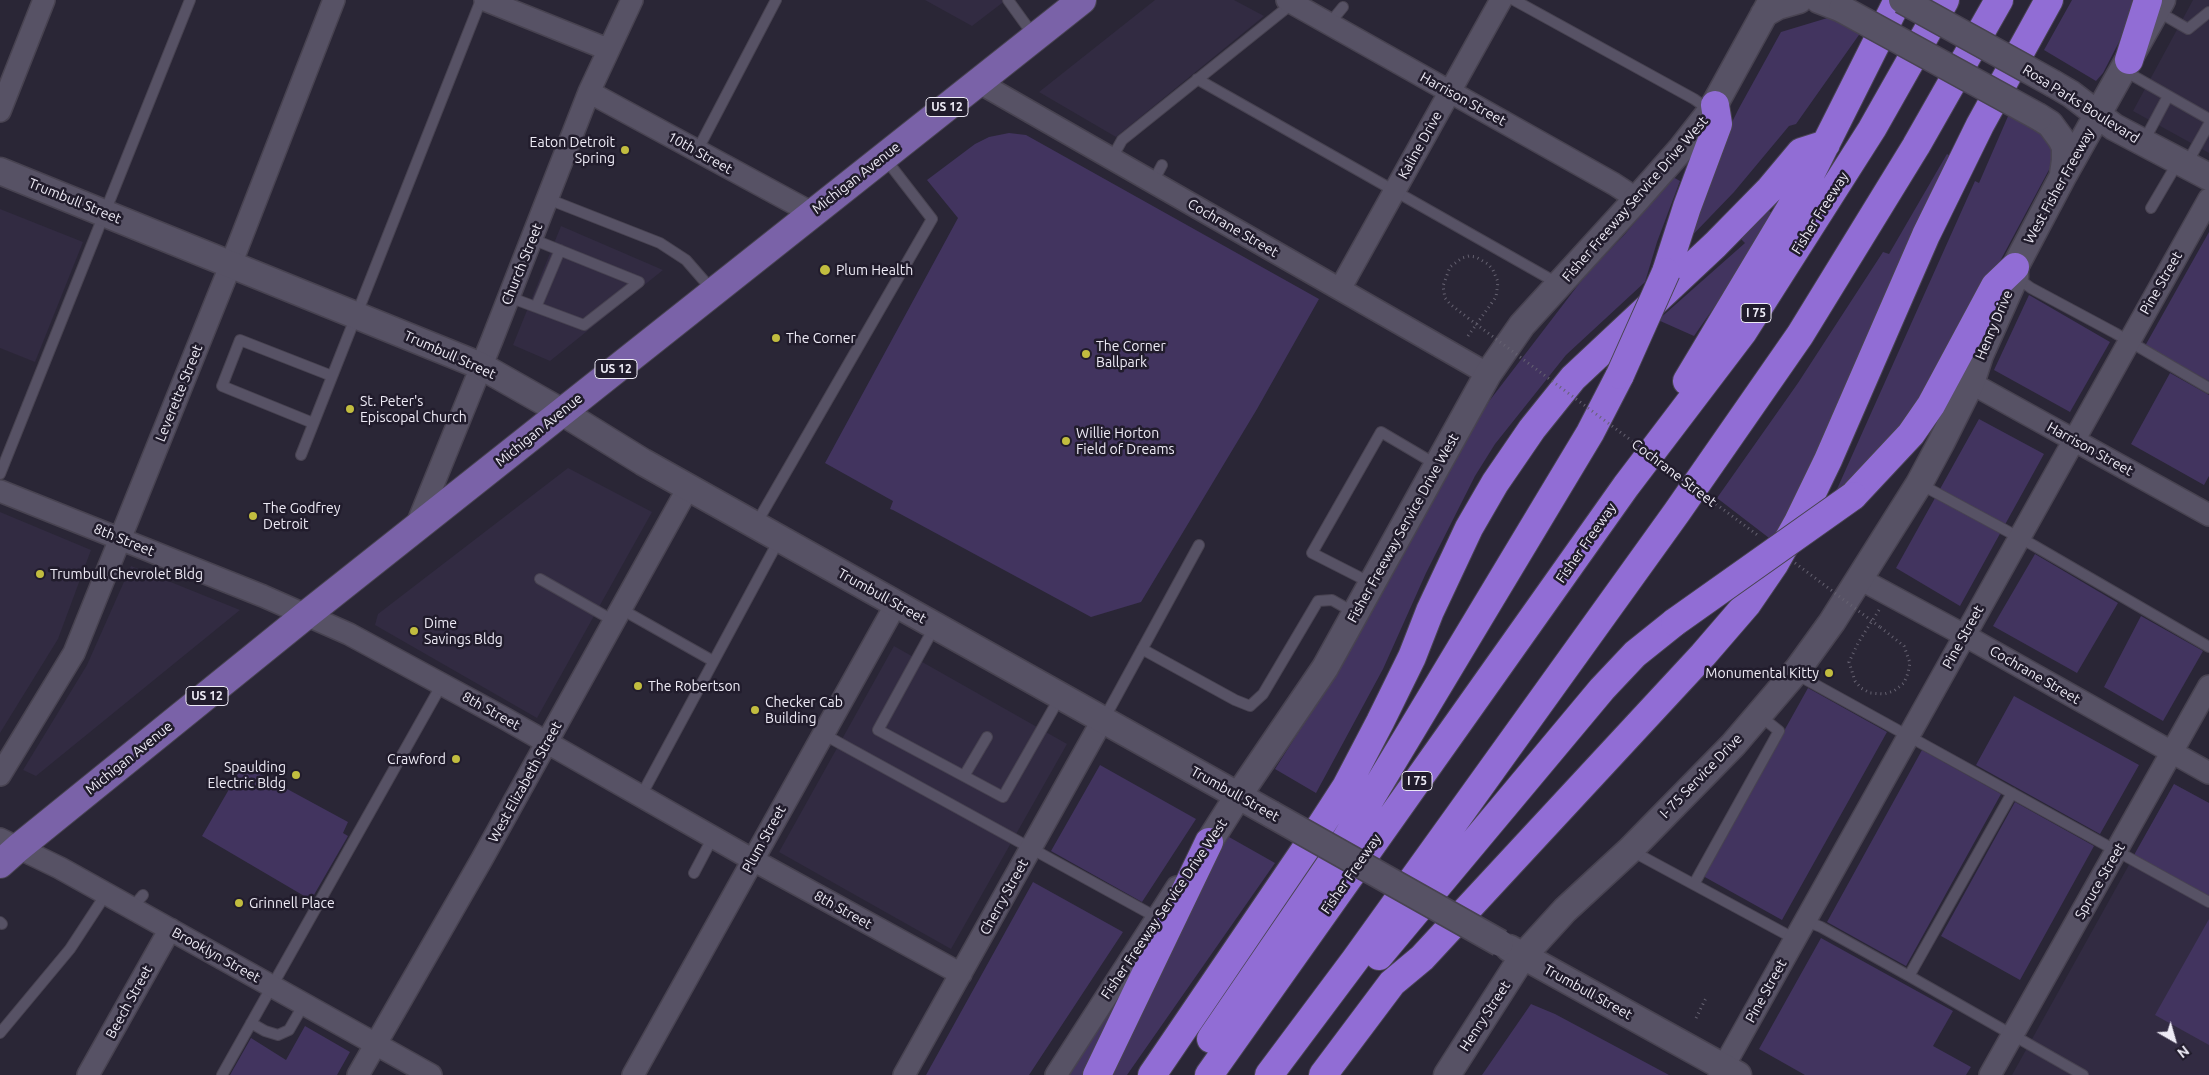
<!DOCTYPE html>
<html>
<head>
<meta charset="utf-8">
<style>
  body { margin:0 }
  #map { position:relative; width:2209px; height:1075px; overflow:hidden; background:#2a2636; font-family:Ubuntu,sans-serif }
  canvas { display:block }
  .north { position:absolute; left:2149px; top:1015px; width:50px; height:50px; -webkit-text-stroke:4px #211c2c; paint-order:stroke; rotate:142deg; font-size:14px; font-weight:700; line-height:20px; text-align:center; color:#eeebf6 }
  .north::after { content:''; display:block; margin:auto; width:18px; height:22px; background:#eeebf6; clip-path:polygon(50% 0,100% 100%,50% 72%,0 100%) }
</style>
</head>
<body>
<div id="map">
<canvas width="2209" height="1075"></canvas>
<div class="north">N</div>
</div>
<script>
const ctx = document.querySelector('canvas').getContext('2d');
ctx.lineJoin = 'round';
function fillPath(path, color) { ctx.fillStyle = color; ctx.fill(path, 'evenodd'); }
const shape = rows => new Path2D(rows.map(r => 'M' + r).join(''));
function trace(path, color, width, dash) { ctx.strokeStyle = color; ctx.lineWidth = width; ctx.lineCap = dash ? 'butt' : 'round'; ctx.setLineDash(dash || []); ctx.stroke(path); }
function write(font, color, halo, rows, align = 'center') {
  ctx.font = font + ' Ubuntu,sans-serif'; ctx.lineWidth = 5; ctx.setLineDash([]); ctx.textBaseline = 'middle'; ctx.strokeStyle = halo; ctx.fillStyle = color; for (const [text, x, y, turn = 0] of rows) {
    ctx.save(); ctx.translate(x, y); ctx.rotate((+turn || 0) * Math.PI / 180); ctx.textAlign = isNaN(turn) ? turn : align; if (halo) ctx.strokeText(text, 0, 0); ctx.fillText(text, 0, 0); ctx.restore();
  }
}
const built = shape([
  [925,0,1006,0,972,26],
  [1155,0,1234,0,1264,16,1116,137,1039,92],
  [2193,0,2209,0,2209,153,2133,111],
  [0,209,83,242,35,362,0,348],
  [561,226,663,270,550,361,513,345],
  [568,468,652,512,537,718,375,625,378,614],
  [0,512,91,550,58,639,0,733],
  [131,566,240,610,36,776,23,770,87,665],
  [894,646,1067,744,951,949,779,852],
  [2174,784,2209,803,2209,1075,2012,1075]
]);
const green = shape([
  [2072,0,2136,0,2119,42,2103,73,2096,81,2044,50],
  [1834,16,1861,32,1796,124,1789,126,1734,192,1683,245,1710,167,1738,110,1781,32],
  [2009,114,2035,126,2053,148,2054,157,2051,166,1929,394,1829,507,1975,181,1979,183],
  [1009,133,1026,135,1319,299,1257,409,1141,602,1091,617,893,510,890,509,893,501,825,463,958,218,927,180,975,144,989,137],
  [1947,154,1954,158,1811,468,1773,541,1717,498,1798,383,1883,252,1889,254],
  [1673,177,1680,181,1657,242,1645,282,1566,355,1495,444,1475,476,1426,573,1383,669,1316,793,1275,769,1322,695,1463,441,1490,400,1585,276,1625,234],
  [1768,210,1772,213,1759,243,1694,336,1658,320,1745,243,1740,238],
  [2209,232,2209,381,2145,346],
  [2029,295,2110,342,2070,412,1994,370],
  [2170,373,2209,395,2209,476,2204,485,2131,444],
  [1979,419,2044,454,1960,606,1896,568],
  [2035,554,2118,603,2077,673,1993,626],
  [2141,616,2203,651,2163,721,2104,687],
  [1808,688,1887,732,1782,920,1703,876],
  [2014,696,2139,765,2100,834,1976,765],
  [1922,750,2001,794,1906,966,1827,922],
  [243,765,348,822,343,833,348,836,311,900,202,836],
  [1100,765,1196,819,1142,902,1051,851],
  [2174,784,2209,803,2209,897,2134,855],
  [2015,802,2094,846,2020,980,1941,936],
  [1229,837,1275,863,1127,1075,1109,1075,1214,859],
  [1033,882,1123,932,1029,1075,926,1075],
  [2209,919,2209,1045,2155,1015],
  [1821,938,1953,1011,1933,1046,1971,1067,1966,1075,1805,1075,1759,1049],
  [1124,991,1083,1075,1068,1075],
  [1531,1004,1555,1014,1669,1075,1482,1075],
  [305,1026,350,1052,337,1075,230,1075,251,1038,286,1060]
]);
const path = shape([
  [1468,336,1496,297,1498,282,1493,270,1488,264,1476,257,1469,256,1462,258,1450,267,1443,286,1445,298,1450,304,1468,318],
  [1879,610,1858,643,1849,662,1855,681,1861,688,1870,693,1884,694,1894,691,1904,683,1908,673,1910,663,1904,646,1880,627],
  [1696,1018,1706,998]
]);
const service = shape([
  [1008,0,1034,36],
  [1514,0,1694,99,1711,111],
  [2157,11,2188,29,2209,12],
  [1329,24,1343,7],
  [2123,70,2209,119],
  [1197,79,1559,284],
  [2144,141,2168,96],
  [697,151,776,0],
  [1112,158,1122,140,1294,2],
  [2186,165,2209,124],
  [1153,182,1162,165],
  [548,199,660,243,686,260,713,291],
  [2151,208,2178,162],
  [2016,277,2031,288,2115,333,2209,388],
  [509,297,584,325,639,282,532,239],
  [536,307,560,250],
  [313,423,222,386,240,340,332,376],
  [301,455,481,0],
  [0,474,190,0],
  [1920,484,2033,545,2209,647],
  [756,524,932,219,884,157],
  [540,579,614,621],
  [1371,583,1312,553,1381,432,1437,465],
  [621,609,713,661],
  [935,626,878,730,1003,797,1060,697],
  [1142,649,1235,700,1250,706,1263,694,1318,601,1332,600,1355,613],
  [1796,674,2209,902],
  [1104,719,1199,545],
  [823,734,1156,917],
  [964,776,987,737],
  [641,796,779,540],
  [1630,850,1795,939],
  [694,873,713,837],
  [1694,884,1779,731,1759,715],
  [132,908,143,895],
  [1806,921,1821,927,1909,976,2083,1075],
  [0,922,2,924],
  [1909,976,2012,793],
  [251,1023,265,1031,278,1035,289,1030,304,1004],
  [0,1033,70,949,106,894],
  [222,1075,442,684]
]);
const minor = shape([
  [485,0,607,49],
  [1287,0,1614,184,1637,199],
  [978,82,1488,374],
  [589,92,812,213],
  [0,111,44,0],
  [1340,289,1501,0],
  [1971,383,2209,515],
  [0,491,263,596,349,634,504,718,753,860,961,974],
  [415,529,492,340,589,92,632,0],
  [1860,579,1964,635,2209,773],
  [0,775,74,653,231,264,334,0],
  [0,839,60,868,431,1075],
  [88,1075,170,929],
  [358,1075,482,859,688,488],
  [633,1075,896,604],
  [904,1075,1103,719],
  [1056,1075,1177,887],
  [1719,1075,2209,199],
  [1990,1075,2209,686]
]);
const tertiary = shape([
  [1819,0,1842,9],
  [1764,14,1778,6,1799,0],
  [2054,84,2071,94,2114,127,2209,177],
  [2039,117,2050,124,2061,139,2065,147,2065,160,2063,174],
  [0,171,481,366,562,412,643,462,1271,814],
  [1209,842,1238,796,1325,668,1488,374,1522,325,1637,199,1682,148,1711,111,1772,0],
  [1509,948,1738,1075],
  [1447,1075,1523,956,1565,910,1630,850,1733,745,1798,669,1832,622,1919,484,1941,443,1971,383,1980,355,2015,277,2015,267,2062,178,2162,0]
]);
const primary = shape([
  [0,864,18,848,306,615,1082,0]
]);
const motorway = shape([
  [2129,60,2148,0],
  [1666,272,1687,207,1718,124,1715,105],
  [1687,381,1808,179,1898,0],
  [1853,496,1911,434,1931,405,1995,286,2015,267],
  [1379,956,1602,689,1635,654,1675,622],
  [1211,1039,1334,859,1590,433,1620,375],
  [1097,1075,1209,842],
  [1152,1075,1307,847,1346,787,1380,722,1412,657,1430,611,1469,528,1495,483,1532,429,1573,378,1715,245,1770,189,1801,152,1826,144],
  [1209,1075,1626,486,1743,332,1872,129,1945,0],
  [1269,1075,1355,960,1677,512,1800,335,1916,146,1999,0],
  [1323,1075,1392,983,1422,958,1703,655,1747,604,1775,563,1798,522,1828,460,1926,235,1980,125,2049,0]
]);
const pathBridge = shape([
  [1468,318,1760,537],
  [1795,563,1880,627]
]);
const tertiaryBridge = shape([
  [1902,0,2054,84],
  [1842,9,2039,117],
  [1271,814,1500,943]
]);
const motorwayBridge = shape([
  [1620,375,1666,272],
  [1675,622,1853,496]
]);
const markers = [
  [625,150,5,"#c2bd3f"],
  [825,270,6,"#c2bd3f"],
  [776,338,5,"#c2bd3f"],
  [1086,354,5,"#c2bd3f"],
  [350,409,5,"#c2bd3f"],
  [1066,441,5,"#c2bd3f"],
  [253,516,5,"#c2bd3f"],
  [40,574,5,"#c2bd3f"],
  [414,631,5,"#c2bd3f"],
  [1829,673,5,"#c2bd3f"],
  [638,686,5,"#c2bd3f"],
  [755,710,5,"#c2bd3f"],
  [456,759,5,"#c2bd3f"],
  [296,775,5,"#c2bd3f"],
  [239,903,5,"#c2bd3f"]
];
const shields = [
  [947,107,42],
  [1756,313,30],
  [616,369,42],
  [207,696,42],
  [1417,781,30]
];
const shieldNames = [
  ["US 12",947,107],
  ["I 75",1756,313],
  ["US 12",616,369],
  ["US 12",207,696],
  ["I 75",1417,781]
];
const streetNames = [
  ["Harrison Street",1463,99,29],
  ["Rosa Parks Boulevard",2081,104,32],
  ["Kaline Drive",1420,145,-61],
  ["10th Street",700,153,29],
  ["Michigan Avenue",856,178,-38],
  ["West Fisher Freeway",2059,186,-61],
  ["Fisher Freeway Service Drive West",1635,199,-49],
  ["Trumbull Street",75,201,22],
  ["Fisher Freeway",1820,213,-58],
  ["Cochrane Street",1233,228,30],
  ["Church Street",522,264,-68],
  ["Pine Street",2161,283,-60],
  ["Henry Drive",1994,325,-67],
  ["Trumbull Street",450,355,24],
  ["Leverette Street",179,393,-68],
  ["Michigan Avenue",539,430,-39],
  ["Harrison Street",2090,449,29],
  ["Cochrane Street",1674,473,37],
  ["Fisher Freeway Service Drive West",1403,528,-61],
  ["8th Street",124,540,22],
  ["Fisher Freeway",1586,543,-55],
  ["Trumbull Street",882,596,29],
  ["Pine Street",1963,637,-61],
  ["Cochrane Street",2035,675,30],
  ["8th Street",491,711,29],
  ["Michigan Avenue",129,758,-39],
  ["I- 75 Service Drive",1701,776,-46],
  ["West Elizabeth Street",525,782,-61],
  ["Trumbull Street",1235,794,29],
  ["Plum Street",764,839,-61],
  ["Fisher Freeway",1351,874,-55],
  ["Spruce Street",2100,881,-60],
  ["Cherry Street",1004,897,-61],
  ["Fisher Freeway Service Drive West",1164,909,-56],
  ["8th Street",843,910,29],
  ["Brooklyn Street",216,955,29],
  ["Pine Street",1766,991,-61],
  ["Trumbull Street",1588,992,29],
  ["Beech Street",129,1002,-61],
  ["Henry Street",1485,1016,-57]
];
const poiNames = [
  ["Eaton Detroit",615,142,"right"],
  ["Spring",615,158,"right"],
  ["Plum Health",836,270],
  ["The Corner",786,338],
  ["The Corner",1096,346],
  ["Ballpark",1096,362],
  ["St. Peter's",360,401],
  ["Episcopal Church",360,417],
  ["Willie Horton",1076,433],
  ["Field of Dreams",1076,449],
  ["The Godfrey",263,508],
  ["Detroit",263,524],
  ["Trumbull Chevrolet Bldg",50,574],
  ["Dime",424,623],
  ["Savings Bldg",424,639],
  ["Monumental Kitty",1819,673,"right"],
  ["The Robertson",648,686],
  ["Checker Cab",765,702],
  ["Building",765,718],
  ["Crawford",446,759,"right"],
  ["Spaulding",286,767,"right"],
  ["Electric Bldg",286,783,"right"],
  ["Grinnell Place",249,903]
];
fillPath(built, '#322b42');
fillPath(green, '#42345f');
trace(service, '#484351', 12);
trace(minor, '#484351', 24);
trace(tertiary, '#484351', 29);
trace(primary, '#484351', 30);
trace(motorway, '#484351', 30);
trace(path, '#666271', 3, [1, 4]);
trace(service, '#575265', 10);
trace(minor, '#575265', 21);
trace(tertiary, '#575265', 26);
trace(primary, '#7a62a8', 28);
trace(motorway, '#916dd5', 28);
trace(tertiaryBridge, '#484351', 29, []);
trace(motorwayBridge, '#484351', 30, []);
trace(pathBridge, '#666271', 3, [1, 4]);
trace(tertiaryBridge, '#575265', 26);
trace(motorwayBridge, '#916dd5', 28);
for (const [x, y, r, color] of markers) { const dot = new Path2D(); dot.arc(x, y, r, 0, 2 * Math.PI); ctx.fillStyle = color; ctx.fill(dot); trace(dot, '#211c2c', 2); }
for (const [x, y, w] of shields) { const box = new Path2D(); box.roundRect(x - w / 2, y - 9.5, w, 19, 4); ctx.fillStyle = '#211c2c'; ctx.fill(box); trace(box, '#eeebf6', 1); }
write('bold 12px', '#eeebf6', null, shieldNames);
write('14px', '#eeebf6', '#211c2c', streetNames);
write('14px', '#eeebf6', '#211c2c', poiNames, 'left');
</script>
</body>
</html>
